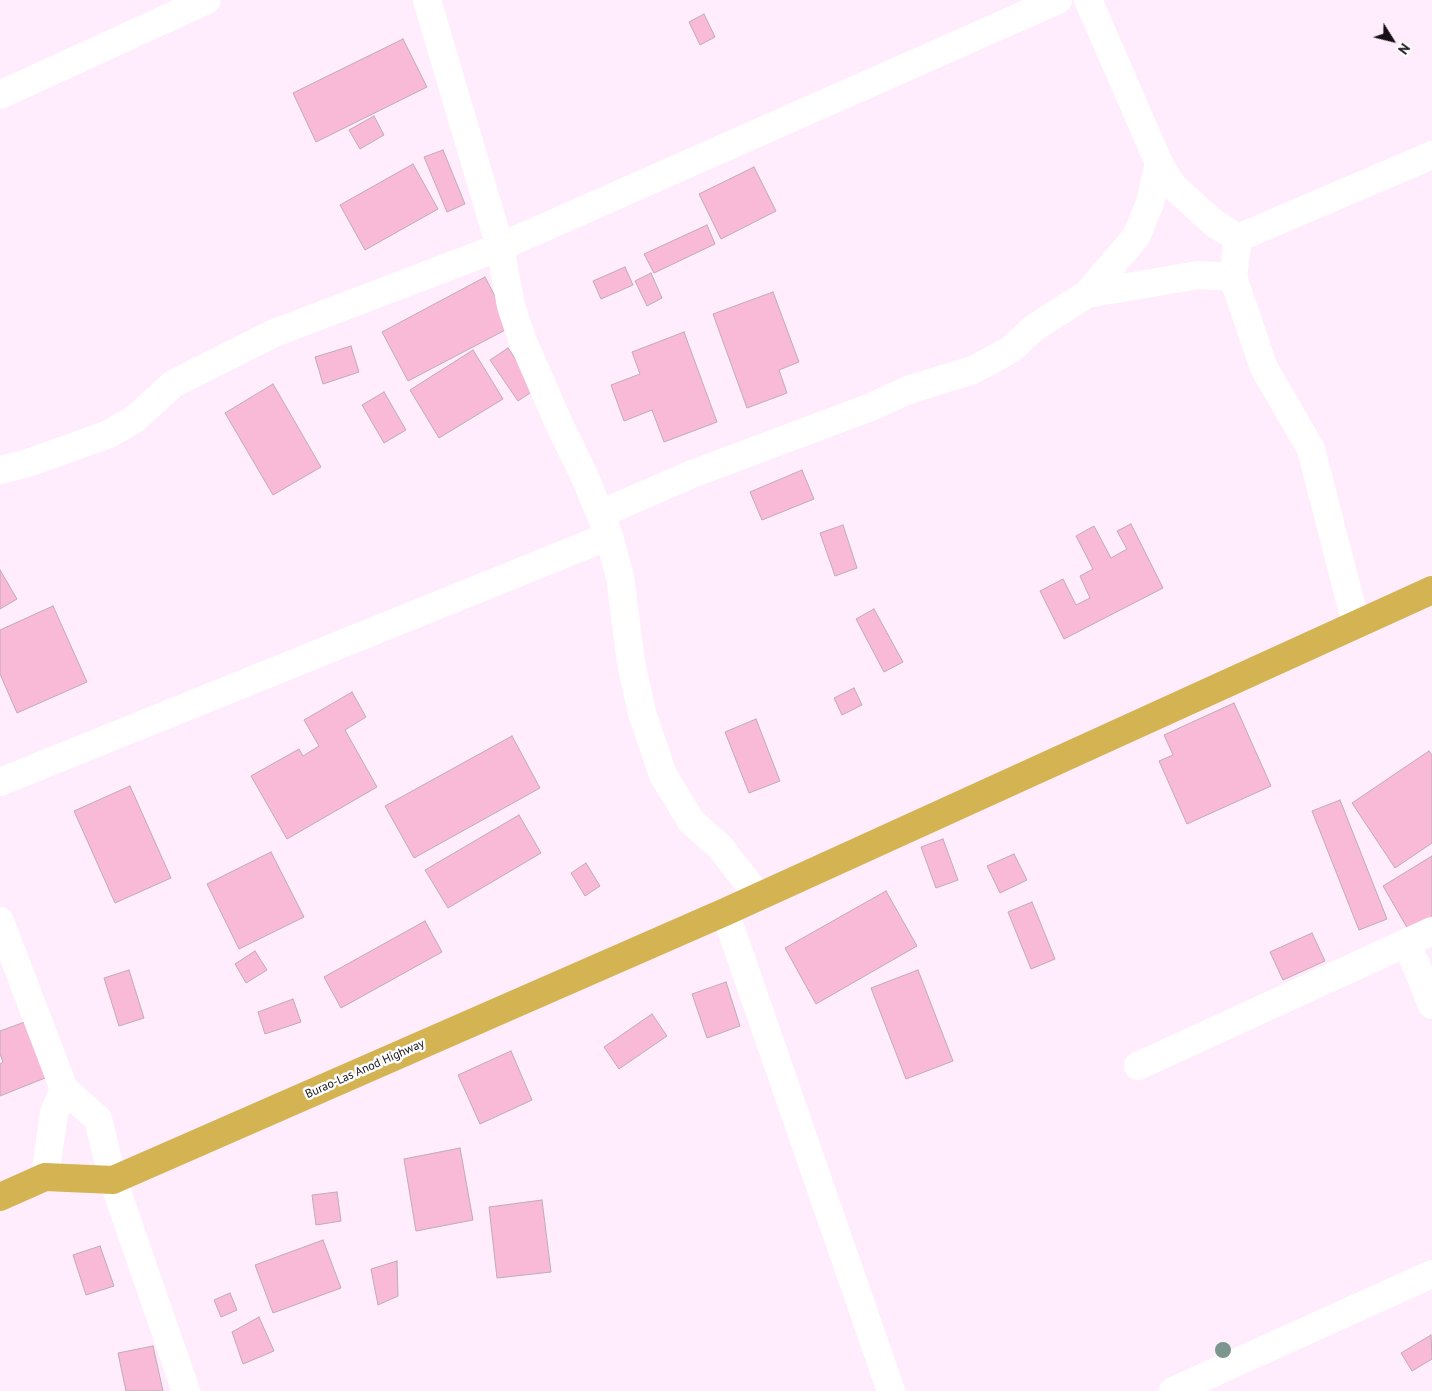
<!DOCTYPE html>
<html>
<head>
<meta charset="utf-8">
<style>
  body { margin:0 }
  #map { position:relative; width:1432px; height:1391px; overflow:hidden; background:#ffedfd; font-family:"PT Sans",sans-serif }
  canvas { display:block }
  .north { position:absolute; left:1367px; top:15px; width:50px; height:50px; -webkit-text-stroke:4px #fff; paint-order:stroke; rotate:126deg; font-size:14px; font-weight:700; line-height:20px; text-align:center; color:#161015 }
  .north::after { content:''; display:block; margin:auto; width:18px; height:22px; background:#161015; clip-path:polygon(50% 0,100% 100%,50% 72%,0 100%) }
</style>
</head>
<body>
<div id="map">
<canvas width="1432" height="1391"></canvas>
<div class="north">N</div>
</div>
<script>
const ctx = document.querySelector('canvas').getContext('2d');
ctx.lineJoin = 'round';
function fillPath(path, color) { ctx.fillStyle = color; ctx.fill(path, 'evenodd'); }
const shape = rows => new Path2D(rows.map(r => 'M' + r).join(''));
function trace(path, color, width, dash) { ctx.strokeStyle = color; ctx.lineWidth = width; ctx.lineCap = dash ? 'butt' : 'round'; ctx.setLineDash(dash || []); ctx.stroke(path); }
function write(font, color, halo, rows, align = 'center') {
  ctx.font = font + ' "PT Sans",sans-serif'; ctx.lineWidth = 5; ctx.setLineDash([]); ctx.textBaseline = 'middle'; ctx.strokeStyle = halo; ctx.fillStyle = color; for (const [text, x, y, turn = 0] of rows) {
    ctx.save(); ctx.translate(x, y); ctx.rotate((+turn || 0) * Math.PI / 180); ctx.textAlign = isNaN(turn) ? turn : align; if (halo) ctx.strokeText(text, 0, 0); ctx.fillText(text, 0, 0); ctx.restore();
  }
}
const building = shape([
  [704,14,715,37,700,45,689,22,704,14],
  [403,39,427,87,316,142,293,93,403,39],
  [374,116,384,135,360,149,349,130,374,116],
  [443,150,465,204,447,212,424,157,443,150],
  [413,164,438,209,365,250,340,205,413,164],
  [754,167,776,211,721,239,699,194,754,167],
  [707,225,715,244,654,273,644,254,707,225],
  [625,267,633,285,601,299,593,281,625,267],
  [651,273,662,298,647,306,635,281,651,273],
  [485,277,511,327,408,381,382,332,485,277],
  [773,292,799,362,779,370,787,393,747,408,713,314,773,292],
  [684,332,717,422,664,442,652,410,624,421,611,385,640,374,632,352,684,332],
  [351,346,359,372,323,384,315,357,351,346],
  [508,348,536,389,518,401,490,360,508,348],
  [473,350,503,399,439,438,410,390,473,350],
  [273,384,321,467,273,495,225,413,273,384],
  [384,392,406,430,384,443,362,405,384,392],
  [802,470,814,499,762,520,750,492,802,470],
  [1131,524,1163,588,1064,639,1040,591,1063,579,1076,605,1090,598,1080,576,1093,569,1076,536,1094,526,1111,558,1127,549,1117,531,1131,524],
  [843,525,857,568,835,576,820,533,843,525],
  [0,570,17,599,0,609,0,570],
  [53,606,87,682,17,713,0,674,0,630,53,606],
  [874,609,903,662,884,672,856,619,874,609],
  [854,688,862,705,842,715,834,698,854,688],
  [352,692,366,717,345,730,377,787,287,839,251,776,299,749,303,756,319,746,304,720,352,692],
  [1234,703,1271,786,1187,824,1159,761,1173,755,1164,735,1234,703],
  [756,719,780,781,749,793,725,732,756,719],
  [512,736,540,788,414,858,385,806,512,736],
  [1429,751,1432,755,1432,843,1395,868,1352,803,1429,751],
  [130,786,171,878,115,903,74,811,130,786],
  [1340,800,1387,919,1359,930,1312,811,1340,800],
  [519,815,541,853,448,908,425,870,519,815],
  [943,839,958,880,936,888,921,847,943,839],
  [271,852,304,917,239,949,207,884,271,852],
  [1014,854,1027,880,1000,893,987,866,1014,854],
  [1432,856,1432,917,1409,931,1383,886,1432,856],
  [586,863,600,886,585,896,571,873,586,863],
  [886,891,917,946,816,1004,785,948,886,891],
  [1032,902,1055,959,1031,969,1008,912,1032,902],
  [425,921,442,952,341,1008,324,977,425,921],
  [1312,933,1325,961,1283,980,1270,952,1312,933],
  [255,951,267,970,246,983,235,964,255,951],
  [129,970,144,1018,119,1026,104,978,129,970],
  [918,970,953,1061,906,1079,871,988,918,970],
  [726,982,740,1026,707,1038,692,994,726,982],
  [293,999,301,1022,265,1034,258,1012,293,999],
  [652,1014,667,1036,619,1069,604,1047,652,1014],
  [44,1015,65,1070,0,1096,0,1064,3,1062,0,1054,0,1031,44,1015],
  [511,1051,532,1100,480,1124,458,1075,511,1051],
  [460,1148,473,1220,416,1231,404,1159,460,1148],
  [337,1192,341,1221,316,1225,312,1195,337,1192],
  [542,1200,551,1272,497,1278,489,1207,542,1200],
  [323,1240,341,1288,273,1313,255,1265,323,1240],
  [100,1246,114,1286,86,1295,73,1255,100,1246],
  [397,1261,398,1296,378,1305,371,1269,397,1261],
  [230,1293,237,1310,221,1317,214,1300,230,1293],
  [259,1317,274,1351,243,1364,232,1332,259,1317],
  [1431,1335,1432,1359,1412,1371,1401,1353,1431,1335],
  [153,1346,163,1391,126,1391,118,1353,153,1346]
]);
const minor = shape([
  [427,0,500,247,511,306,522,339,560,426,585,477,609,536,620,577,631,663,642,713,663,775,691,821,721,848,758,896],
  [1088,0,1159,163,1172,185,1215,224,1238,238,1233,277,1264,368,1311,449,1356,624],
  [0,95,207,0],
  [1238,238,1432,155],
  [1087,294,1198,275,1233,277],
  [0,470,25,464,109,434,135,419,173,384,272,334,500,247,1058,0],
  [600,514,692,474,871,407,908,390,973,370,1010,350,1034,328,1087,294,1136,237,1150,203,1159,163],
  [0,782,609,536],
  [725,912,891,1391],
  [0,921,64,1089,98,1119,113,1180,186,1391],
  [1407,943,1432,1005],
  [1138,1066,1432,931],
  [45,1177,54,1113,64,1089],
  [1173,1391,1432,1274]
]);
const trunk = shape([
  [0,1197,45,1177,113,1180,725,912,1432,590]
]);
const trees = [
  [1223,1350]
];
const streetNames = [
  ["Burao-Las Anod Highway",365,1069,-24]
];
fillPath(building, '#f8bad7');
trace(building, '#c0abb4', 1);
trace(minor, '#fff', 28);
trace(trunk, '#d3b352', 28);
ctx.fillStyle = '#7b968e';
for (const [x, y] of trees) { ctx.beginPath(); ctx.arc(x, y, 8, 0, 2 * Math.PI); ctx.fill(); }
write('12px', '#161015', '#fff', streetNames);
</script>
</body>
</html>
